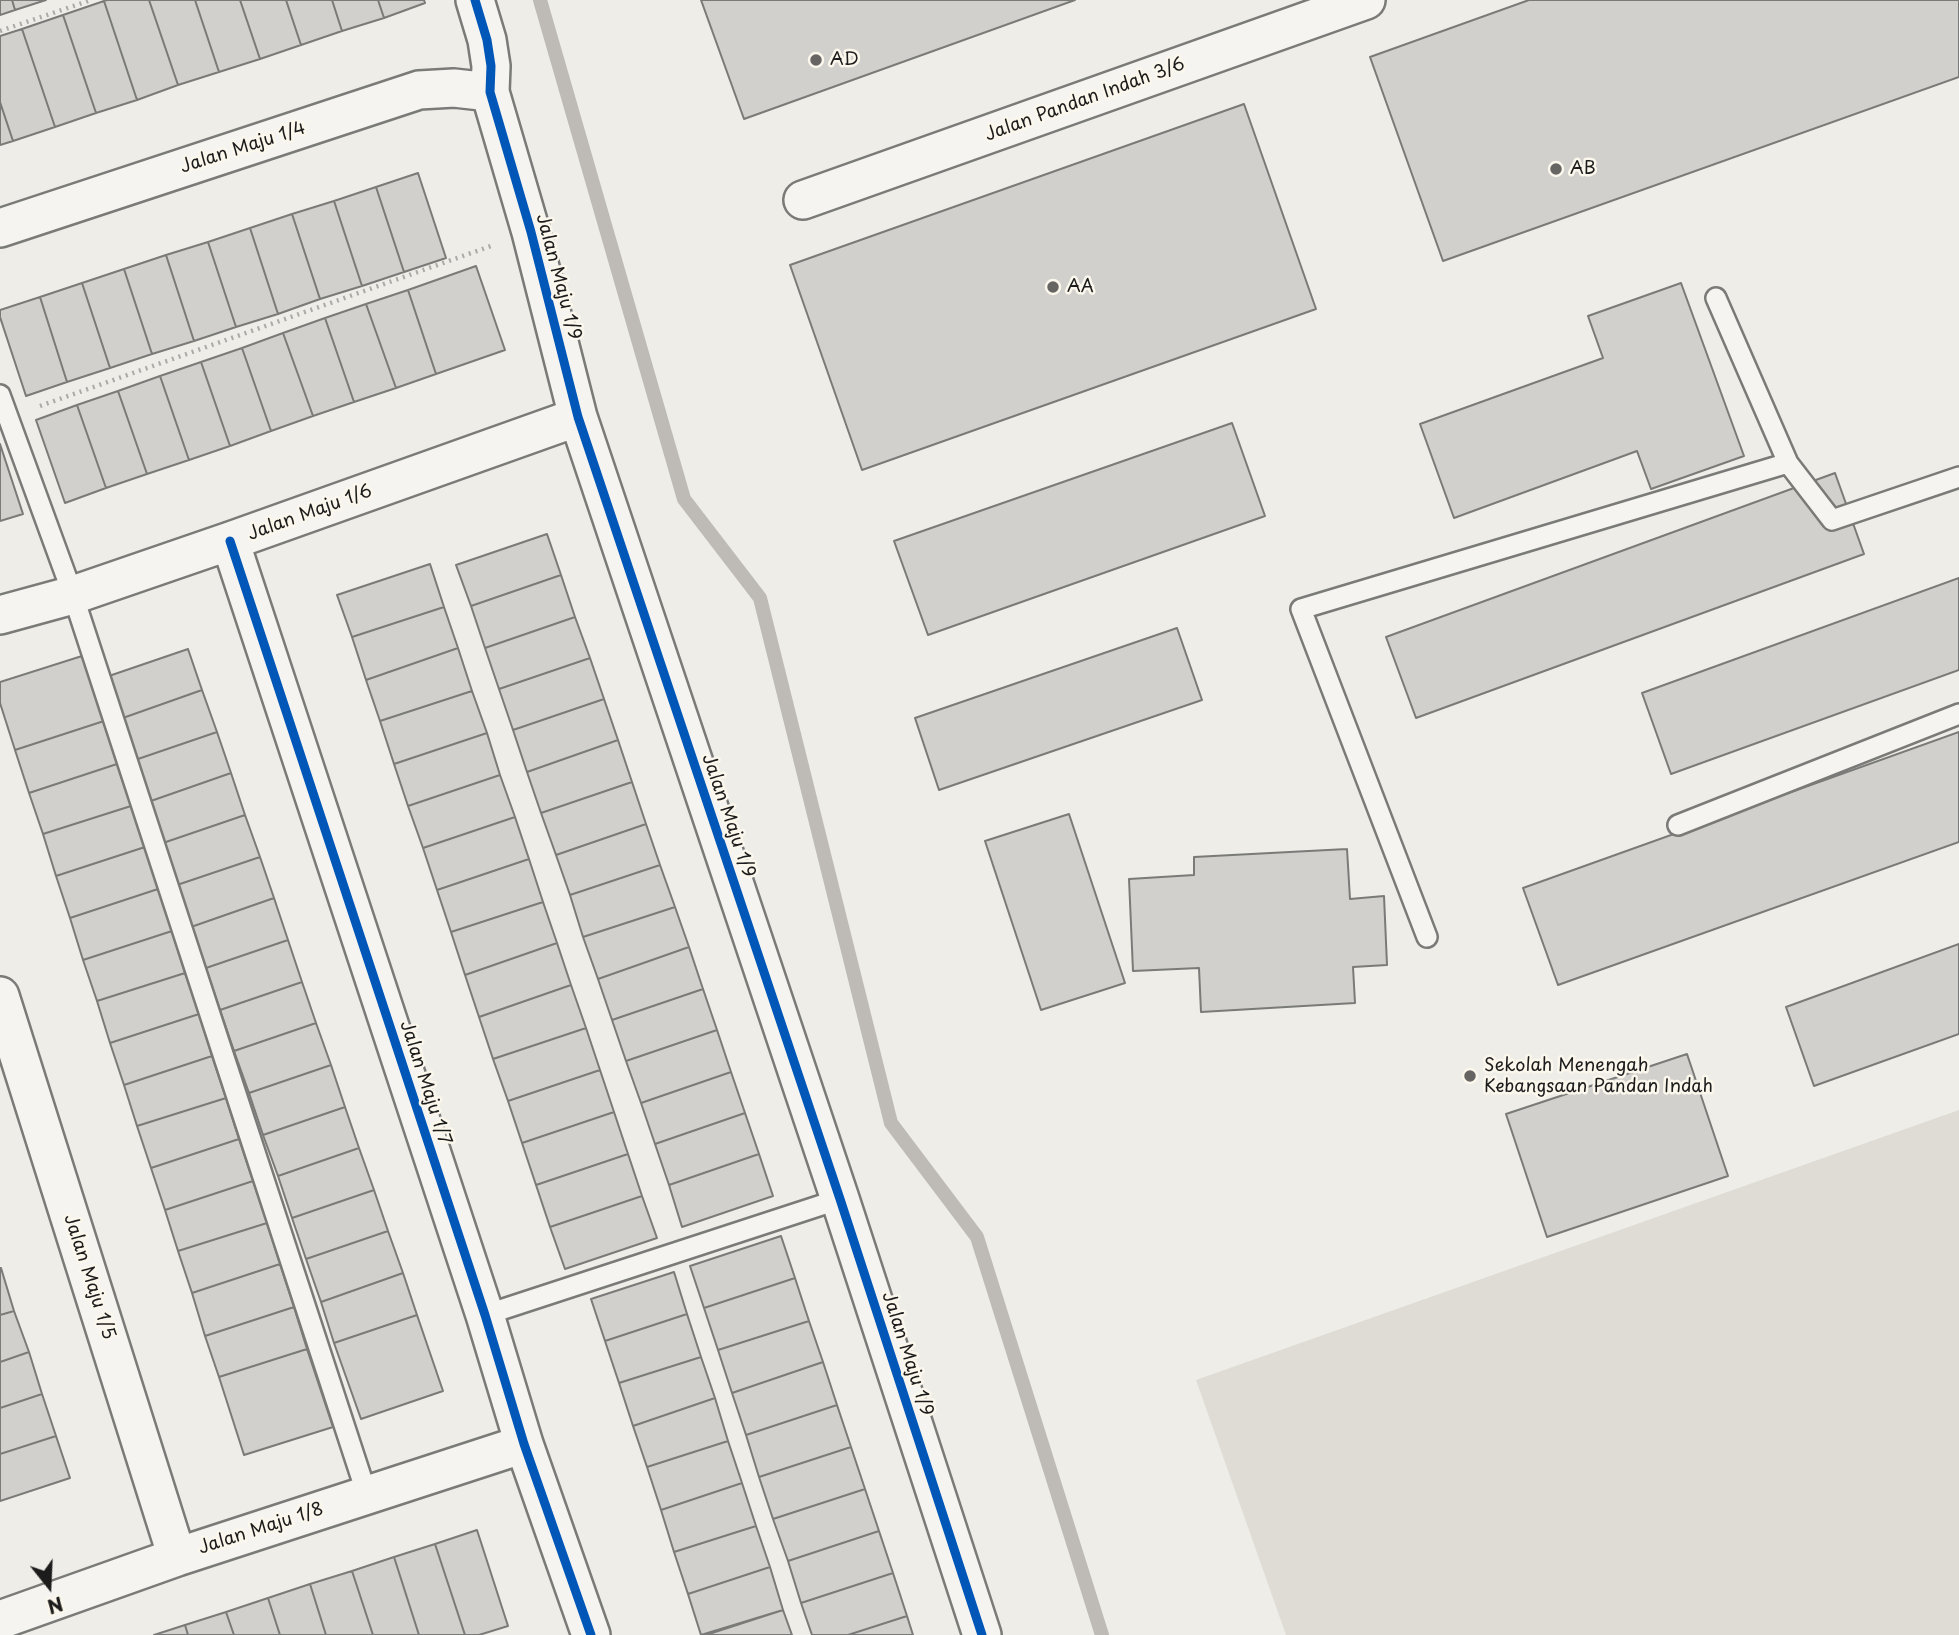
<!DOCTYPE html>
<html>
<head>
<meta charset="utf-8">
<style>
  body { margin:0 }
  #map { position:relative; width:1959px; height:1635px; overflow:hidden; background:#eeede8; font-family:"Playpen Sans",sans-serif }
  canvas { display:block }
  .north { position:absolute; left:14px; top:1551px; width:70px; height:70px; -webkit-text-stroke:5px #fbf7ec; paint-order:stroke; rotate:162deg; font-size:19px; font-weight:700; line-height:28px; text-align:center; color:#1c1c1c }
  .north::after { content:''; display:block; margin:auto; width:24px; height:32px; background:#1c1c1c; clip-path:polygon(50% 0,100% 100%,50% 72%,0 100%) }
</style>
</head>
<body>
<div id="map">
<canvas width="1959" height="1635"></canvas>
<div class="north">N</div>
</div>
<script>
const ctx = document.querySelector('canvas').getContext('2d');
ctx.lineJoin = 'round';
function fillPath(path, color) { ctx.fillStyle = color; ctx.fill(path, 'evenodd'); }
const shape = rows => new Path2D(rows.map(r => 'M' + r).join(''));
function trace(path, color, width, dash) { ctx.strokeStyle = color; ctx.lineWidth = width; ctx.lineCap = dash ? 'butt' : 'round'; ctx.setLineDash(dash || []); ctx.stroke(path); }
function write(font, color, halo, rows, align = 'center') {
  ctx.font = font + ' "Playpen Sans",sans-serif'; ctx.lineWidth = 5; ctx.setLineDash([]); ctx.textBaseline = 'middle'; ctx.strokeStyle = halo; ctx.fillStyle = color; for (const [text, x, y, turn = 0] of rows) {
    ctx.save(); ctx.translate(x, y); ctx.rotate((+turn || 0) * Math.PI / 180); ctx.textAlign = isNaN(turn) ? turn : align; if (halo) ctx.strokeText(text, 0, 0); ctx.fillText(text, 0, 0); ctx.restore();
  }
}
const green = shape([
  [1959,1110,1959,1635,1286,1635,1196,1380]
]);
const stream = shape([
  [540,0,684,499,760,598,891,1123,977,1237,1102,1635]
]);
const building = shape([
  [0,0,12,0,15,10,0,15,0,0],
  [12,0,46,0,15,10,12,0],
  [107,0,149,0,178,85,137,100,104,1,107,0],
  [149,0,195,0,219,72,178,85,149,0],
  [195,0,240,0,260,59,219,72,195,0],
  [240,0,286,0,301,45,260,59,240,0],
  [286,0,332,0,342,31,301,45,286,0],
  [332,0,378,0,384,18,342,31,332,0],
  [378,0,424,0,425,3,384,18,378,0],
  [701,0,1075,0,744,119,701,0],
  [1529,0,1959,0,1959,77,1443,261,1370,57,1529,0],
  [104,1,137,100,96,113,63,15,104,1],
  [63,15,96,113,55,127,22,29,63,15],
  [22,29,55,127,13,141,0,102,0,36,22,29],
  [0,102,13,141,0,145,0,102],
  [1244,104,1316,309,862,470,790,265,1244,104],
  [418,173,446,258,404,272,376,187,418,173],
  [376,187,404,272,362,286,334,201,376,187],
  [334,201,362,286,320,299,292,214,334,201],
  [292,214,320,299,278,314,250,228,292,214],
  [250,228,278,314,236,327,208,242,250,228],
  [208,242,236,327,194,341,166,255,208,242],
  [166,255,194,341,152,354,124,269,166,255],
  [476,266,505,350,436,374,408,290,476,266],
  [124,269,152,354,110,368,82,283,124,269],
  [82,283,110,368,67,382,40,297,82,283],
  [1681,283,1744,456,1651,489,1637,451,1454,518,1420,424,1603,358,1588,316,1681,283],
  [408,290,436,374,396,388,366,304,408,290],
  [40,297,67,382,26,396,0,317,0,310,40,297],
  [366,304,396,388,354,402,325,318,366,304],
  [325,318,354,402,313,416,283,333,325,318],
  [283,333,313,416,271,431,242,348,283,333],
  [242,348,271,431,230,446,201,362,242,348],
  [201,362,230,446,189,460,160,376,201,362],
  [160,376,189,460,147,474,118,391,160,376],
  [118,391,147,474,106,488,77,405,118,391],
  [77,405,106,488,65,503,36,420,77,405],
  [1232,423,1265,516,928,635,894,541,1232,423],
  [0,444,23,514,0,521,0,444],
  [1835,473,1864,554,1416,718,1386,637,1835,473],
  [547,534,561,575,471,606,456,565,547,534],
  [430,564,444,607,352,637,337,595,430,564],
  [561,575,575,617,485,648,471,606,561,575],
  [1959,578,1959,670,1671,774,1642,693,1959,578],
  [444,607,458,648,366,680,352,637,444,607],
  [575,617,590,658,499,689,485,648,575,617],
  [1177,628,1202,700,939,790,915,718,1177,628],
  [458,648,472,691,380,721,366,680,458,648],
  [188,649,202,690,120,719,106,677,188,649],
  [82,656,104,721,15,750,0,703,0,682,82,656],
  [590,658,604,699,513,730,499,689,590,658],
  [202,690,217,732,135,760,120,719,202,690],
  [472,691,487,733,394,764,380,721,472,691],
  [604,699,618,740,527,772,513,730,604,699],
  [104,721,117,764,29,793,15,750,104,721],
  [217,732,231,773,148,802,135,760,217,732],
  [1959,732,1959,842,1558,985,1523,888,1959,732],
  [487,733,500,775,408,806,394,764,487,733],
  [618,740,632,782,541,813,527,772,618,740],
  [117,764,131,806,43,834,29,793,117,764],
  [231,773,245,815,163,843,148,802,231,773],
  [500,775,515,817,423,848,408,806,500,775],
  [632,782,646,824,556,855,541,813,632,782],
  [131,806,145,847,56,876,43,834,131,806],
  [1069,814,1125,983,1041,1010,985,841,1069,814],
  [245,815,260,857,177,885,163,843,245,815],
  [515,817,529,859,437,890,423,848,515,817],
  [646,824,660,865,570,895,556,855,646,824],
  [145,847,158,889,70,918,56,876,145,847],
  [1347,849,1350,899,1384,896,1387,965,1353,967,1355,1003,1201,1012,1199,968,1133,971,1129,879,1194,875,1194,857,1347,849],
  [260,857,274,898,191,927,177,885,260,857],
  [529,859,543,902,451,932,437,890,529,859],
  [660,865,675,907,583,937,570,895,660,865],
  [158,889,172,931,83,960,70,918,158,889],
  [274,898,288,940,206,968,191,927,274,898],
  [543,902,557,943,465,975,451,932,543,902],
  [675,907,689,947,598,979,583,937,675,907],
  [172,931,185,973,97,1001,83,960,172,931],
  [288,940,302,982,220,1010,206,968,288,940],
  [557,943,571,985,479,1017,465,975,557,943],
  [1959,944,1959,1034,1814,1086,1786,1007,1959,944],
  [689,947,703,989,612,1020,598,979,689,947],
  [185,973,199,1014,110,1043,97,1001,185,973],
  [302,982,316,1023,234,1051,220,1010,302,982],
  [571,985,586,1028,493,1059,479,1017,571,985],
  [703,989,717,1030,626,1061,612,1020,703,989],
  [199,1014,212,1056,124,1085,110,1043,199,1014],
  [316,1023,331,1065,249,1093,234,1051,316,1023],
  [586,1028,600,1070,508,1101,493,1059,586,1028],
  [717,1030,731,1072,641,1103,626,1061,717,1030],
  [1687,1054,1728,1176,1547,1237,1506,1114,1687,1054],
  [212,1056,226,1098,137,1126,124,1085,212,1056],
  [331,1065,345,1107,263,1135,249,1093,331,1065],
  [600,1070,614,1112,522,1143,508,1101,600,1070],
  [731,1072,745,1113,655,1144,641,1103,731,1072],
  [226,1098,239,1139,151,1168,137,1126,226,1098],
  [345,1107,359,1148,278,1176,263,1135,345,1107],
  [614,1112,628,1154,536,1185,522,1143,614,1112],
  [745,1113,759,1154,669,1185,655,1144,745,1113],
  [239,1139,253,1181,165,1210,151,1168,239,1139],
  [359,1148,374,1190,292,1218,278,1176,359,1148],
  [628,1154,642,1196,550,1227,536,1185,628,1154],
  [759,1154,773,1196,682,1227,669,1185,759,1154],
  [253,1181,267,1223,178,1251,165,1210,253,1181],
  [374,1190,388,1231,306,1259,292,1218,374,1190],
  [642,1196,657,1238,565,1269,550,1227,642,1196],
  [267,1223,280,1264,192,1293,178,1251,267,1223],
  [388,1231,403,1273,321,1302,306,1259,388,1231],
  [781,1236,795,1278,704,1308,690,1266,781,1236],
  [280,1264,294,1307,205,1336,192,1293,280,1264],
  [1,1268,14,1311,0,1315,0,1268,1,1268],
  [674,1272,687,1314,605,1341,591,1299,674,1272],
  [403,1273,417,1315,334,1343,321,1302,403,1273],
  [795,1278,809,1321,718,1350,704,1308,795,1278],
  [294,1307,307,1349,219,1377,205,1336,294,1307],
  [14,1311,29,1352,0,1362,0,1315,14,1311],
  [687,1314,701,1357,619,1383,605,1341,687,1314],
  [417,1315,443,1391,361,1419,334,1343,417,1315],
  [809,1321,823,1362,732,1393,718,1350,809,1321],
  [307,1349,333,1427,244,1455,219,1377,307,1349],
  [29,1352,42,1394,0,1408,0,1362,29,1352],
  [701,1357,715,1398,633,1426,619,1383,701,1357],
  [823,1362,837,1405,746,1435,732,1393,823,1362],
  [42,1394,56,1436,0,1454,0,1408,42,1394],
  [715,1398,728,1441,647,1467,633,1426,715,1398],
  [837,1405,851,1447,759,1477,746,1435,837,1405],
  [56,1436,70,1478,0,1501,0,1454,56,1436],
  [728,1441,742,1483,661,1510,647,1467,728,1441],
  [851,1447,865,1489,773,1519,759,1477,851,1447],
  [742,1483,756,1526,674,1552,661,1510,742,1483],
  [865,1489,879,1531,788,1561,773,1519,865,1489],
  [756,1526,770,1567,688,1594,674,1552,756,1526],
  [477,1530,508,1626,479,1635,465,1635,435,1544,477,1530],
  [879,1531,893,1573,801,1603,788,1561,879,1531],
  [435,1544,465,1635,419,1635,394,1557,435,1544],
  [394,1557,419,1635,373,1635,352,1571,394,1557],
  [770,1567,783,1610,701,1635,688,1594,770,1567],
  [352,1571,373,1635,326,1635,310,1584,352,1571],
  [893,1573,907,1616,848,1635,812,1635,801,1603,893,1573],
  [310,1584,326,1635,280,1635,268,1598,310,1584],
  [268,1598,280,1635,234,1635,226,1612,268,1598],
  [783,1610,792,1635,706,1635,783,1610],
  [226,1612,234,1635,188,1635,185,1625,226,1612],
  [907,1616,913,1635,848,1635,907,1616],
  [185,1625,188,1635,154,1635,185,1625]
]);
const path = shape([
  [0,31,91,0],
  [40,406,491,246]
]);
const service = shape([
  [1716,298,1788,463],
  [0,395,73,595,367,1495],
  [1678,825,1959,714],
  [1427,937,1301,609,1788,463,1832,520,1959,477],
  [485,1315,840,1199]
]);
const minor = shape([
  [475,0,487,40,491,66,490,92,531,232,578,417,840,1199,982,1635],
  [803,200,1366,0],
  [0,228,419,90,454,88,490,92],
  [230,541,485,1315,524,1444,591,1635],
  [0,615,73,595,230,541,578,417],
  [0,996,177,1557],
  [0,1620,177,1557,524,1444]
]);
const cycleway = shape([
  [475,0,487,40,491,66,490,92,531,232,578,417,840,1199,982,1635],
  [230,541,485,1315,524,1444,591,1635]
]);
const markers = [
  [816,60,7,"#666563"],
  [1556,169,7,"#666563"],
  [1053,287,7,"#666563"],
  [1470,1076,7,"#666563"]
];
const poiNames = [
  ["AD",830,60],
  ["AB",1570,169],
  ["AA",1067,287],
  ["Sekolah Menengah",1484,1066],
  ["Kebangsaan Pandan Indah",1484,1087]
];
const streetNames = [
  ["Jalan Pandan Indah 3/6",1085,100,-20],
  ["Jalan Maju 1/4",243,148,-18],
  ["Jalan Maju 1/9",558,277,75],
  ["Jalan Maju 1/6",310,513,-20],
  ["Jalan Maju 1/9",728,816,71],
  ["Jalan Maju 1/7",425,1083,72],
  ["Jalan Maju 1/5",89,1277,72],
  ["Jalan Maju 1/9",907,1354,72],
  ["Jalan Maju 1/8",261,1529,-18]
];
fillPath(green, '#dfdcd5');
trace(stream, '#bebbb6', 14);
fillPath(building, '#d1d0cc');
trace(building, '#7a7a78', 2);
trace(service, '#7a7a78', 24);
trace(minor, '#7a7a78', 42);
trace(path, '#abaaa7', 4.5, [2, 5]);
trace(service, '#f5f4f0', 19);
trace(minor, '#f5f4f0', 37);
trace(cycleway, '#0057b8', 9);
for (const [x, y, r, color] of markers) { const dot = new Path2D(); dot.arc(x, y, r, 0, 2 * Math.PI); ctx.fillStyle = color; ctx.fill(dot); trace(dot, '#fbf7ec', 2.5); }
write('18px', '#1c1c1c', '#fbf7ec', poiNames, 'left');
write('18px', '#1c1c1c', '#fbf7ec', streetNames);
</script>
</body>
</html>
